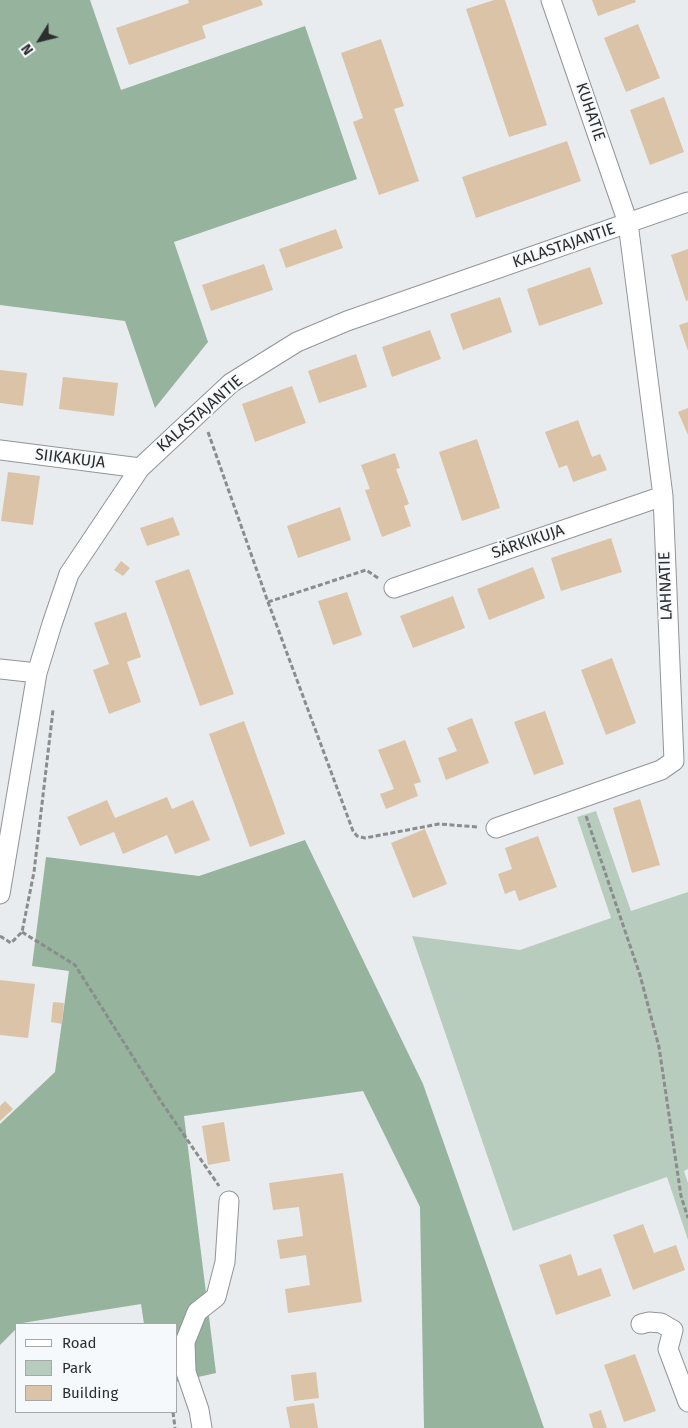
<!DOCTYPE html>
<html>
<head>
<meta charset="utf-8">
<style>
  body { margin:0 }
  #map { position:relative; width:688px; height:1428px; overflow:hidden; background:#e9ecee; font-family:"Fira Sans",sans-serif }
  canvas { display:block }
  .legend { position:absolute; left:15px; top:1323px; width:162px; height:90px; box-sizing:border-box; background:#f6f9fb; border:1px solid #a5a7a9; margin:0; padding:6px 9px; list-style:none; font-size:15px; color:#2c2d2e }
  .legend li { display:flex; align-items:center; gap:10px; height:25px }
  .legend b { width:25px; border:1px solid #a5a7a9 }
  .north { position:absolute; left:15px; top:15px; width:50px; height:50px; -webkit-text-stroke:4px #f6f9fb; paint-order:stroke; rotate:234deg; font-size:14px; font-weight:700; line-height:20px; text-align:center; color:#2c2d2e }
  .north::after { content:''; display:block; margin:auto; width:18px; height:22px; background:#2c2d2e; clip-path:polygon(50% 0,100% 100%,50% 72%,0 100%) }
</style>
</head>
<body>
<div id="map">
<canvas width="688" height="1428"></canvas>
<ul class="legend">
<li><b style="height:6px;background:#fff"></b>Road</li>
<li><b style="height:14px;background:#b8ccbd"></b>Park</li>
<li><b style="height:14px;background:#dbc3a8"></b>Building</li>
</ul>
<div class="north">N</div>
</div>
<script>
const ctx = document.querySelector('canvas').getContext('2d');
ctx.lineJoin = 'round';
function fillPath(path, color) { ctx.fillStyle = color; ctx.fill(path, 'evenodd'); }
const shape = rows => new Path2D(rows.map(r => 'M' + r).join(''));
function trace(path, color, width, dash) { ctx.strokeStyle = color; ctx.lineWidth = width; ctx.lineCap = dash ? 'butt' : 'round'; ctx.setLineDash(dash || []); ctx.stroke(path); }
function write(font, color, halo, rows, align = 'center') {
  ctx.font = font + ' "Fira Sans",sans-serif'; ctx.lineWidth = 4.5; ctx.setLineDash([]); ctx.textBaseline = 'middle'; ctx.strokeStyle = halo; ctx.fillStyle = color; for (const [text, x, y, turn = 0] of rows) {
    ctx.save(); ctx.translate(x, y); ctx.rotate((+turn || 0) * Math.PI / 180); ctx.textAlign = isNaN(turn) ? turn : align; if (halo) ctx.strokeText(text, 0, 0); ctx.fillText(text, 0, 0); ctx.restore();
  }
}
const green = shape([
  [596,811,631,911,688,892,688,1169,684,1171,688,1183,688,1240,667,1177,513,1231,412,936,520,950,611,918,577,817]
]);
const forest = shape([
  [0,0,90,0,121,90,305,26,357,179,174,242,208,342,155,408,125,321,0,305],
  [305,840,423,1084,544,1428,424,1428,420,1207,363,1091,184,1116,216,1373,176,1382,176,1324,144,1324,141,1304,16,1324,16,1329,0,1345,0,1124,55,1072,69,971,32,966,46,857,199,876]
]);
const building = shape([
  [188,0,261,0,263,5,202,26,206,38,129,65,116,28,189,3],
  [494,0,505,0,547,125,509,137,466,9],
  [592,0,635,0,636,2,598,16],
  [638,24,660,78,626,92,604,38],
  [381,39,404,106,394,109,419,181,379,195,353,122,363,118,341,53],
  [664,97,684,152,650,165,630,110],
  [567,141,581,181,476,218,462,177],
  [336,229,343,248,286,268,279,249],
  [688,249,688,300,686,301,671,255],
  [264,264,273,290,211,311,202,285],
  [590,267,603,304,539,326,527,289],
  [500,297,512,332,463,350,450,314],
  [688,322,688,351,679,325],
  [430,330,441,359,392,377,382,347],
  [356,354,367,387,319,403,308,371],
  [0,370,27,373,23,406,0,403],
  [63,377,118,383,114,416,59,409],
  [292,386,306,423,255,442,242,404],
  [688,408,688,435,678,412],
  [578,420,592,457,600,454,607,470,573,482,567,465,559,468,545,432],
  [477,439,500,508,462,521,439,452],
  [395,453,400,468,396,469,409,504,404,506,411,526,382,537,365,490,370,489,361,465],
  [8,472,40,476,33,525,1,521],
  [340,507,351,540,298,558,287,526],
  [173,517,180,535,147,546,140,528],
  [611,538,622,572,561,591,551,558],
  [121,561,130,568,123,576,114,570],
  [533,567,545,598,489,620,477,589],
  [189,569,234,694,200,706,155,581],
  [347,592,362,635,333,645,318,601],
  [453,596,465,628,413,648,400,616],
  [126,612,141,657,127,662,141,702,109,714,93,670,109,664,94,623],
  [612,658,636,723,606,735,581,670],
  [545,711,564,764,534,775,514,722],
  [472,718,489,763,446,780,438,758,457,751,447,728],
  [244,721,285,834,250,847,209,734],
  [405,740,421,782,414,784,418,796,386,809,380,794,394,789,378,750],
  [167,797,172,809,193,800,210,840,175,854,167,835,123,854,114,832,80,846,67,817,107,800,115,818],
  [640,799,660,865,632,873,613,808],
  [425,829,447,884,413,898,391,843],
  [538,836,557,887,519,901,515,890,505,894,498,874,512,869,505,848],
  [0,980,35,984,28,1038,0,1035],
  [53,1002,64,1003,62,1024,51,1022],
  [5,1101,13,1109,0,1121,0,1106],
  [224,1122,230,1161,208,1165,202,1126],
  [343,1173,362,1302,288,1313,285,1289,310,1285,306,1255,280,1259,277,1240,303,1236,299,1207,273,1210,269,1183],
  [643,1224,654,1253,676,1245,685,1270,633,1290,613,1235],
  [571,1254,578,1276,601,1268,611,1296,556,1315,539,1265],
  [635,1354,656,1411,624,1422,604,1365],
  [316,1372,319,1398,294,1401,291,1375],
  [314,1403,318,1428,290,1428,286,1407],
  [601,1410,607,1428,593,1428,589,1414]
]);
const path = shape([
  [208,432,268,602,353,831,357,836,365,838,439,824,478,827],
  [268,602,366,570,378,578],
  [586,816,640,975,659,1047,681,1196,688,1218],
  [22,932,75,965,162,1103,219,1186],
  [0,936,11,943,22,932,34,872,53,710],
  [173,1412,175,1428]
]);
const minor = shape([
  [0,450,140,468],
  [394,588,663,496],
  [0,669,37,673],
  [496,828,661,770,674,761,663,496,628,223,551,0],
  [0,894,37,673,52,624,69,574,140,468,231,383,297,342,347,321,688,202],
  [641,1324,649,1322,661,1323,673,1330],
  [673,1330,668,1349,688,1402],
  [202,1428,199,1410,186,1372,185,1342,197,1312,216,1297,225,1262,229,1201]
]);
const streetNames = [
  ["KUHATIE",590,112,71],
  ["KALASTAJANTIE",564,246,-19],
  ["KALASTAJANTIE",200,414,-41],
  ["SIIKAKUJA",70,459,7],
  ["SÄRKIKUJA",528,542,-19],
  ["LAHNATIE",666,586,-92]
];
fillPath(green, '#b8ccbd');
fillPath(forest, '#95b39d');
fillPath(building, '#dbc3a8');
trace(minor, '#929497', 21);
trace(path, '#8a8c8e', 3, [5, 2.5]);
trace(minor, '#fff', 19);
write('16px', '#2c2d2e', '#f6f9fb', streetNames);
</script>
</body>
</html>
